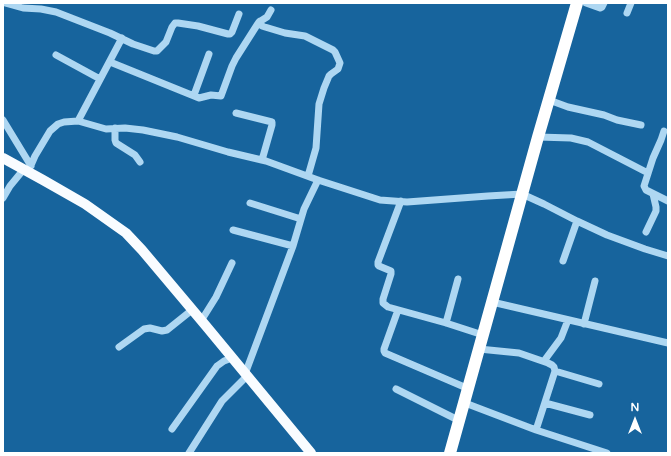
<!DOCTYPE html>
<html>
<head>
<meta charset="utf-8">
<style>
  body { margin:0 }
  #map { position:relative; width:671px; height:456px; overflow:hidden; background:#17649d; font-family:"Varela Round",sans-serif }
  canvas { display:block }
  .frame { position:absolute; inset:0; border:4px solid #fff; pointer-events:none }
  .north { position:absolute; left:615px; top:400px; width:40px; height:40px; -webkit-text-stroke:3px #17649d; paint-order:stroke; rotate:0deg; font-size:11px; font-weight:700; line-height:16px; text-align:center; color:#fff }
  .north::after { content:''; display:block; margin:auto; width:14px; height:18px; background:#fff; clip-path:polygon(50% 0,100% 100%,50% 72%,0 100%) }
</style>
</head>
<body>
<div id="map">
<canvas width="671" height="456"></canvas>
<div class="frame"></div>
<div class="north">N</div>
</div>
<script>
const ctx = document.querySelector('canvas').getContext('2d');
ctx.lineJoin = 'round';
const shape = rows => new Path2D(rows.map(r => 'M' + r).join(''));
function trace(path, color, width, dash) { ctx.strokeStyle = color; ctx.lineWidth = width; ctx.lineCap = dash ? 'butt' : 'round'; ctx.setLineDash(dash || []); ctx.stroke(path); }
const minor = shape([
  [5,3,23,8,41,9,56,12,110,33,133,44,154,51,157,51,166,42,172,27,175,23,178,23,198,26,228,34,230,34,232,32,239,14],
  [586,3,600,8,602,7,604,3],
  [627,13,631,3],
  [260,21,262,26,265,27,285,33,305,36,333,50,335,52,340,63,338,69,331,74,329,76,324,88,319,104,316,148,308,176],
  [56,55,100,79],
  [110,62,199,98,211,95,221,96,232,66,236,58,257,25,259,22,267,17,271,10],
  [194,95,209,54],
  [549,100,568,107,604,115,617,120,641,125],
  [236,113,272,122,272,125,262,160],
  [3,120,31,166],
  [78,121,122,38],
  [115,128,115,140,116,143,135,155,140,162],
  [664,131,661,140,653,158,644,186,646,190,668,201],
  [538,137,571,138,588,142,648,173],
  [28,172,35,156,50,131,58,124,64,122,78,121,106,129,125,128,143,130,177,137,228,152,266,161,318,180,380,200,407,202,488,196,522,194,544,204,577,221,607,235,645,249,668,256],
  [3,198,10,186,24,169],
  [401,201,378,262,378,265,379,266,391,271,391,274,383,299,383,303,388,307,446,323,483,335],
  [250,203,301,219],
  [233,230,293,246],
  [646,232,656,211,656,207,653,194],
  [563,261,577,221],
  [492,302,668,343],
  [398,310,384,349,384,351,385,353,469,389],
  [201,321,216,297,232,263],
  [446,323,458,279],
  [584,324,595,281],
  [119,347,144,329,150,328,162,331,167,330,192,310],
  [479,349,519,353,548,363,552,365,554,367,555,371,536,430],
  [544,361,561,338,568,320],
  [555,371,599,384],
  [245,374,293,246,301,219,304,209,318,180],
  [396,389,460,421],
  [465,403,536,430,607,453],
  [545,403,590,415],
  [172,429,217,366,224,361,232,358],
  [189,453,222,401,247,376]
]);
const major = shape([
  [3,158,43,180,85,204,126,233,142,250,206,326,311,453]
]);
const highway = shape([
  [450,453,538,137,577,3]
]);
trace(minor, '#aed7f2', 7);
trace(major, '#f9fcff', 10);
trace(highway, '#fff', 12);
</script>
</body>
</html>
